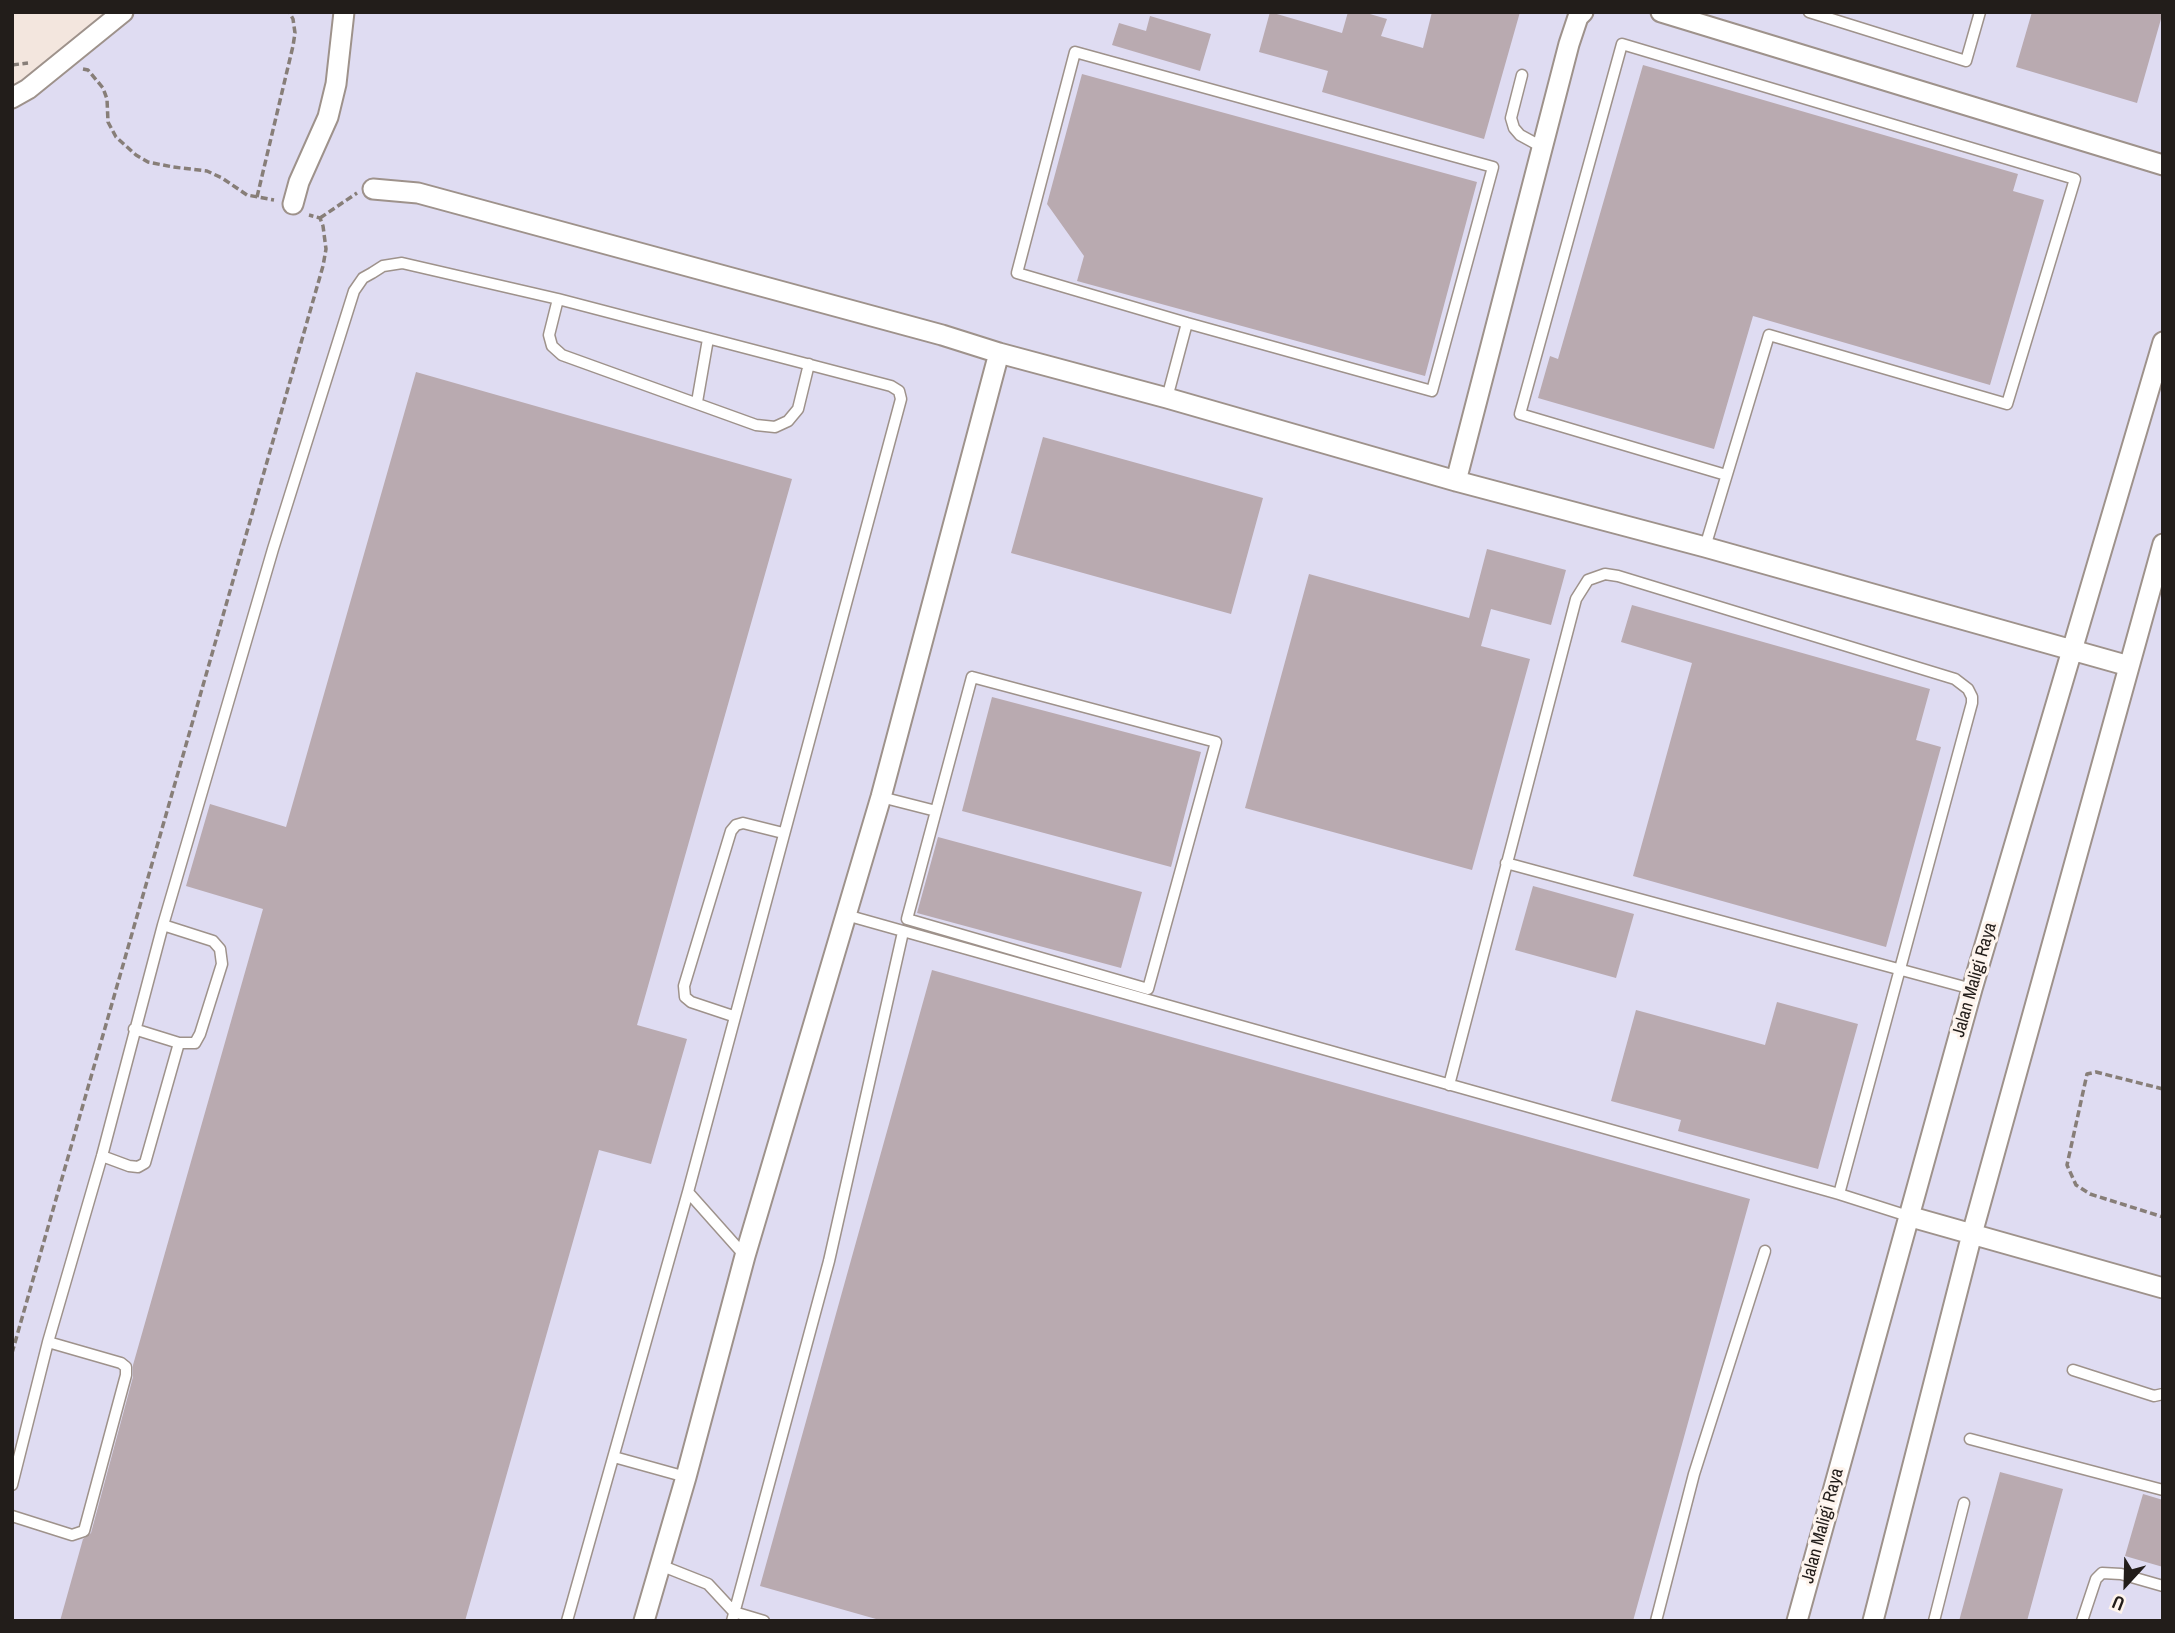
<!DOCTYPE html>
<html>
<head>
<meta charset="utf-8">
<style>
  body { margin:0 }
  #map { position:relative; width:2175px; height:1633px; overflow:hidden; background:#f3e6de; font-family:"Archivo Narrow",sans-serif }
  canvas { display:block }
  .frame { position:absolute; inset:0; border:14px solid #221d1a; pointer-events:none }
  .north { position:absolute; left:2091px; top:1549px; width:70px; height:70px; -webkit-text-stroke:5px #fef4ed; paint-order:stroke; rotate:202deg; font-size:19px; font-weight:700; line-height:28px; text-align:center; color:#221d1a }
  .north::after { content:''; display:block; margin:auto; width:24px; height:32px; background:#221d1a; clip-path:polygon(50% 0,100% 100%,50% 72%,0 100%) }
</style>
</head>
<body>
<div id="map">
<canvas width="2175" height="1633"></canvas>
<div class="frame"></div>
<div class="north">U</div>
</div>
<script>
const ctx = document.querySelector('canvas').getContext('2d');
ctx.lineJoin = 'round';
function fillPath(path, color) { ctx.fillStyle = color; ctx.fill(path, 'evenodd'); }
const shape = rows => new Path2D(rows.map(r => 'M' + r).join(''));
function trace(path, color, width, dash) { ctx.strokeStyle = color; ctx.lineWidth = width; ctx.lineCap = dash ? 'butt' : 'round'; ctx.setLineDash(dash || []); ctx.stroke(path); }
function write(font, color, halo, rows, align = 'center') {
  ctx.font = font + ' "Archivo Narrow",sans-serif'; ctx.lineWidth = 6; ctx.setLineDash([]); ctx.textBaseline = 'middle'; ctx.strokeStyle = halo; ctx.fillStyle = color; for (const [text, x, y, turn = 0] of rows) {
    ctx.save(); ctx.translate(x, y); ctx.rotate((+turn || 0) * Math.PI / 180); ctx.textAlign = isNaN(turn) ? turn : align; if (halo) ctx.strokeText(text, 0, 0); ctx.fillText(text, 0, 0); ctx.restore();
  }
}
const industrial = shape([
  [120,12,2163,12,2163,1621,12,1621,12,88]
]);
const building = shape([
  [1270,12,1342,33,1348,12,1363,12,1387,19,1381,36,1423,48,1432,12,1520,12,1484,139,1322,92,1328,71,1259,52],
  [2032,12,2163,12,2137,103,2016,67],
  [1150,16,1211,34,1200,71,1112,45,1119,23,1146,31],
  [1643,65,2018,174,2013,191,2044,200,1990,385,1753,316,1714,449,1538,398,1550,356,1558,359],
  [1082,74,1477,182,1425,376,1077,281,1084,256,1047,204],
  [416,372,792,479,637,1025,687,1039,651,1164,599,1150,465,1621,60,1621,83,1539,91,1533,133,1377,133,1365,263,909,186,886,210,804,286,827],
  [1043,437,1263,498,1231,614,1011,553],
  [1487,549,1566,570,1551,625,1491,609,1481,646,1530,659,1472,870,1245,808,1309,574,1469,618],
  [1632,605,1930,689,1916,740,1941,747,1886,947,1633,876,1692,663,1621,642],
  [992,697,1201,752,1171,867,962,811],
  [938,837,1142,892,1121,968,917,913],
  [1533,886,1634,914,1616,978,1515,950],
  [932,970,1750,1199,1633,1621,883,1621,760,1586],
  [1777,1002,1858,1024,1818,1169,1678,1131,1681,1120,1611,1101,1636,1010,1765,1045],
  [2000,1472,2063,1489,2027,1621,1959,1621],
  [2143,1494,2163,1500,2163,1567,2125,1556]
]);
const path = shape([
  [12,65,28,63],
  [83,69,88,70,103,88,107,99,108,122,116,137,136,155,148,162,173,167,207,171,222,178,247,195,274,200],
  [257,197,293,46,295,33,293,19,289,12],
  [320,218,357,193],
  [2163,1089,2096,1072,2087,1074,2067,1165,2076,1185,2090,1194,2163,1217],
  [12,1353,323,266,326,249,323,226,320,218,309,215]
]);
const lane = shape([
  [1809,12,1966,61,1980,12],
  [1522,75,1511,118,1514,128,1520,135,1542,147],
  [558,299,549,335,552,346,562,355,756,425,775,427,788,421,798,409,809,364],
  [1167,398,1187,323,1432,391,1493,167,1075,52,1017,273,1187,323],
  [697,402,708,339],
  [1705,547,1769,335,2007,404,2075,179,1622,44,1520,414,1726,475],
  [972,677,1216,742,1148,989,907,919,972,677],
  [881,797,936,811],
  [1506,863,1972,989],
  [846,915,1839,1194,1908,1216],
  [733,1016,691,1002,685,997,684,986,731,831,736,825,743,823,783,833],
  [134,1029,179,1043,195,1043,200,1034,222,964,220,949,213,941,163,925],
  [1449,1085,1576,599,1588,580,1605,574,1618,576,1955,679,1968,689,1972,697,1972,703,1839,1194],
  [102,1156,129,1166,138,1167,145,1163,179,1043],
  [688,1192,745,1256],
  [2073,1370,2154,1396,2163,1394],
  [1970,1439,2163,1490],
  [614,1457,686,1477],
  [12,1485,48,1342,102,1156,163,925,273,549,354,291,363,278,372,273,383,266,402,263,558,299,891,386,899,391,901,399,688,1192,567,1621],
  [12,1516,72,1535,84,1531,126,1375,126,1367,121,1363,48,1342],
  [660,1565,708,1584,734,1612,764,1621],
  [732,1621,829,1261,903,932],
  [1656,1621,1694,1474,1765,1251],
  [1934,1621,1964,1503],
  [2082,1621,2096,1579,2102,1573,2121,1574,2163,1586]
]);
const street = shape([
  [1661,12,2163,165],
  [12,98,28,89,123,12],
  [373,189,418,193,942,335,999,353],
  [293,204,299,182,328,117,336,84,344,12],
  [1456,481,1569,44,1578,17,1583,12],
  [1908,1216,2163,1288],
  [644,1621,686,1477,745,1256,881,797,999,353,1167,398,1456,481,1705,547,2129,666],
  [1797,1621,1972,989,2163,342],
  [1873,1621,1972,1234,2163,544]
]);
const streetNames = [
  ["Jalan Maligi Raya",1975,980,-74],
  ["Jalan Maligi Raya",1823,1526,-75]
];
fillPath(industrial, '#dfdcf2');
fillPath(building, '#b9aab0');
trace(lane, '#9e928b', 13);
trace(street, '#9e928b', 23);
trace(path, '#877e78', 3.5, [7, 3.5]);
trace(lane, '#fff', 10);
trace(street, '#fff', 19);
write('18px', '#221d1a', '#fef4ed', streetNames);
</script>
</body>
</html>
